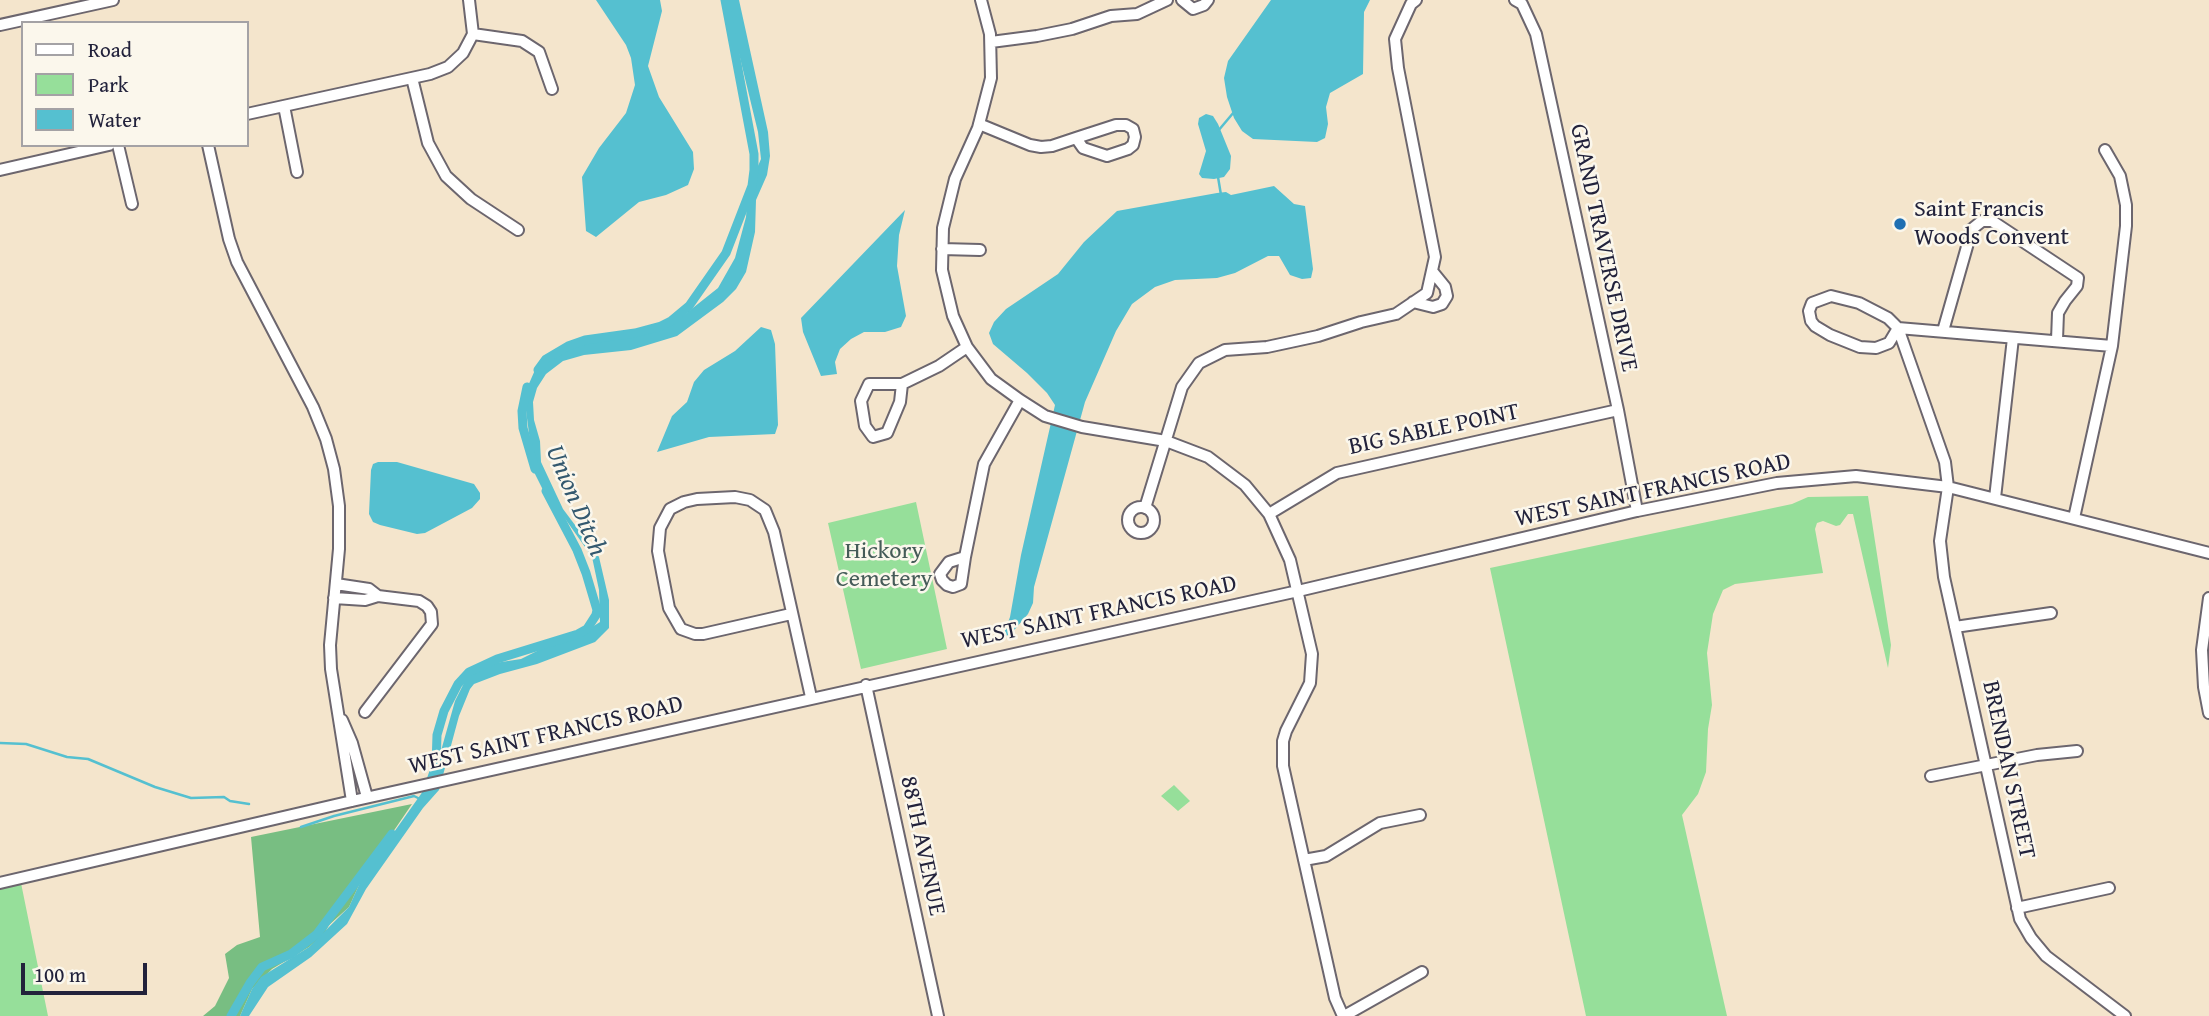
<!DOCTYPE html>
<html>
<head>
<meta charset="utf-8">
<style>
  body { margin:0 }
  #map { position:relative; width:2209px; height:1016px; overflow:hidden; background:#f4e5cc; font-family:"Gentium Book Plus",serif }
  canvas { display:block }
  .legend { position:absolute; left:21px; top:21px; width:228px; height:126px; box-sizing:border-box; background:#fbf7ec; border:2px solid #a4a2a5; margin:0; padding:9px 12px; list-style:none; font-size:21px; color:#22223b }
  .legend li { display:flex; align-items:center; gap:14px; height:35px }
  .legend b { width:35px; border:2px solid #a4a2a5 }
  .scale { position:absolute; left:21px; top:963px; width:126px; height:32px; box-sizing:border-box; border:4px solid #22223b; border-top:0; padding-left:9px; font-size:21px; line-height:24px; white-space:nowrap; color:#22223b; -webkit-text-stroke:5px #fbf7ec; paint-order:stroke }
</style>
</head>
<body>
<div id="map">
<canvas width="2209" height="1016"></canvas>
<ul class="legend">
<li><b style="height:9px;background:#fff"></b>Road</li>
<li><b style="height:19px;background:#96df9a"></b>Park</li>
<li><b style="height:19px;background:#55c0d0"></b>Water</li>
</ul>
<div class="scale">100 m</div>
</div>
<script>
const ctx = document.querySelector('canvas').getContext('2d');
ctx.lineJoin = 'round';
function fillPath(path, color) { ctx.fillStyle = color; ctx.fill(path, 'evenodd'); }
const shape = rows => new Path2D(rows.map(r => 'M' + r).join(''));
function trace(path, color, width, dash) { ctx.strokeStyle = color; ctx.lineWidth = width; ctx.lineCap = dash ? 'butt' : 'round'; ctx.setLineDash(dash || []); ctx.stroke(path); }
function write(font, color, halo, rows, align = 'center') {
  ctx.font = font + ' "Gentium Book Plus",serif'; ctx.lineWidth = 5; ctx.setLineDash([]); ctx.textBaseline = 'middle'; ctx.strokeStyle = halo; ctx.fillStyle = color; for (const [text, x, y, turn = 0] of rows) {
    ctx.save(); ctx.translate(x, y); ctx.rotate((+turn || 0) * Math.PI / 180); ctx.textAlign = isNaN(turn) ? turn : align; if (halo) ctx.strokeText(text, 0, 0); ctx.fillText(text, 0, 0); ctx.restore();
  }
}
const green = shape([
  [1868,496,1891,645,1888,668,1853,514,1848,514,1840,525,1836,526,1823,521,1817,523,1815,529,1823,573,1735,584,1723,590,1713,614,1707,653,1712,705,1708,729,1706,772,1698,794,1682,815,1727,1016,1586,1016,1490,568,1792,504,1808,497],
  [916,502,947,649,861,669,828,523],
  [1174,785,1190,801,1178,811,1161,796],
  [21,883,48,1016,0,1016,0,888]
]);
const forest = shape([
  [412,804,363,876,349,907,329,925,324,934,309,947,272,969,252,989,240,1016,203,1016,215,1006,229,978,225,954,237,945,260,937,251,837]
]);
const water = shape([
  [596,0,660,0,662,11,648,66,659,97,693,152,694,169,688,185,666,195,639,202,596,237,586,231,582,177,599,148,626,113,635,85,631,58,626,45],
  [726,0,739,0,768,132,770,156,767,175,756,200,755,232,746,272,736,289,723,302,677,336,631,350,584,355,563,361,546,374,537,388,533,402,534,420,540,441,541,462,563,509,599,557,609,600,609,628,595,642,537,664,500,674,474,684,470,689,459,716,439,790,423,808,366,889,347,924,311,957,268,987,249,1016,240,1016,252,989,261,977,309,947,349,907,363,876,421,794,437,765,455,701,467,677,495,663,521,659,553,643,583,633,600,622,599,590,592,557,554,503,545,494,534,472,524,395,535,370,542,362,556,354,577,344,654,330,684,315,718,288,735,258,746,217,748,189,761,159,758,132],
  [1271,0,1370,0,1364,12,1363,74,1330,93,1326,107,1328,124,1325,138,1317,142,1253,139,1242,131,1234,118,1227,97,1224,78,1228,61],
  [1206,114,1213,116,1218,124,1231,156,1230,169,1224,177,1214,179,1202,178,1199,174,1206,151,1198,124,1199,118],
  [1274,186,1294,204,1305,206,1313,269,1311,278,1302,279,1290,275,1279,256,1268,256,1235,273,1217,278,1175,280,1155,287,1132,304,1116,331,1085,402,1034,587,1033,603,1028,614,1010,635,1003,636,1010,617,1021,555,1055,405,1047,393,1027,373,993,344,989,333,994,322,1006,309,1058,274,1084,242,1117,211,1217,193,1226,192,1231,195],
  [905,210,899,235,897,266,906,316,901,327,885,332,864,332,851,339,840,349,835,362,837,374,821,376,803,332,801,318],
  [761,327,771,330,775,344,778,425,775,434,709,437,657,452,672,416,687,402,694,382,704,370,735,351],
  [378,462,397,462,474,484,480,493,480,499,472,508,425,533,417,534,380,525,373,522,369,514,371,470,373,464]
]);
const stream = shape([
  [1218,131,1234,112],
  [1218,177,1221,195],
  [0,743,26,744,67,757,88,759,155,787,191,798,224,797,230,801,249,804],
  [301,827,334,816,414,796,418,798]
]);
const canal = shape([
  [538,370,546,359,568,346,585,340,635,333,661,326,671,321,689,306,726,253,752,186,754,170,754,154,725,0],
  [527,387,522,411,523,428,535,469],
  [430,783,436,766,437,735,444,711,458,684,469,672,497,659,578,634,587,629,596,615,597,610,586,573,577,550,546,491],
  [231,1016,250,983,262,967,291,954,317,934,392,834]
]);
const minor = shape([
  [981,0,990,34,991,78,978,128,955,179,943,228,942,270,953,316,967,347,991,379,1020,400,1045,416,1082,427,1166,441,1208,457,1245,485,1269,514,1290,560,1312,654,1310,683,1286,731,1283,741,1283,766,1335,998,1343,1016],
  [1182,0,1193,9,1204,5,1208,0],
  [1515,0,1522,4,1536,34,1618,410,1637,511],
  [0,25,113,0],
  [473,34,522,41,539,52,552,89],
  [991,42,1037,36,1072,29,1111,16,1137,14,1167,0],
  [412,78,428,143,446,176,471,199,518,230],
  [284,106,297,172],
  [247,114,430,74,448,67,463,53,473,34,469,0],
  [979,124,1030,145,1041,147,1052,146,1076,138,1116,125,1126,125,1133,129,1135,137,1133,145,1128,149,1107,156,1083,148,1076,138],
  [118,145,132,204],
  [208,145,229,239,237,262,313,407,326,439,334,469,339,506,339,549,330,645,331,669,352,801],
  [0,170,109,145],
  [942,249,980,250],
  [1413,302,1433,307,1442,304,1447,296,1445,287,1432,271],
  [1898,328,1889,343,1876,348,1860,347,1830,335,1815,326,1811,321,1809,311,1812,303,1831,296,1859,303,1888,318,1898,328,1945,462,1948,487,1940,541,1944,577,2020,919,2031,938,2046,956,2125,1016],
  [1898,328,2112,346],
  [1943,331,1972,229,1982,221,1992,221,2078,278,2077,286,2065,301,2058,313,2057,340],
  [902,384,900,402,887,433,873,437,865,426,861,401,869,384,902,384,939,366,967,347],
  [1995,498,2013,338],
  '1128 520a13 13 0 1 1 26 0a13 13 0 1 1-26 0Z',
  [1145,508,1182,387,1199,363,1225,350,1267,347,1318,336,1361,322,1396,314,1427,293,1435,257,1398,68,1395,39,1411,4,1416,0],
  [1269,514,1337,473,1618,410],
  [2074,518,2112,346,2126,226,2126,205,2120,176,2105,150],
  [965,557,961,584,953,587,947,585,942,580,940,574,949,562,965,557,984,464,1020,400],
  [336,584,369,589,378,596],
  [334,598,365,600,378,596,419,601,427,606,431,612,432,624,365,712],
  [2209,598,2202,650,2204,687,2209,713],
  [791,614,703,634,695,634,681,629,669,608,658,551,660,528,670,509,684,502,697,499,735,497,750,500,765,510,774,532,811,697],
  [1955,627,2051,613],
  [866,685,938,1016],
  [342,720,352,743,367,797],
  [1931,776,2037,755,2077,751],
  [1304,860,1326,856,1380,823,1420,815],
  [0,883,352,801,1298,591,1637,511,1777,483,1856,476,1948,487,2209,553],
  [2017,908,2109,888],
  [1344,1016,1422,972]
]);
const markers = [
  [1900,224,7,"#1f6fb2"]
];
const poiNames = [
  ["Saint Francis",1914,210],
  ["Woods Convent",1914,238]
];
const streetNames = [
  ["GRAND TRAVERSE DRIVE",1603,248,78],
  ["BIG SABLE POINT",1434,430,-12],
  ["WEST SAINT FRANCIS ROAD",1653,491,-12],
  ["WEST SAINT FRANCIS ROAD",1099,613,-12],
  ["WEST SAINT FRANCIS ROAD",546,736,-13],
  ["BRENDAN STREET",2008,770,78],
  ["88TH AVENUE",922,846,78]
];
const parkNames = [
  ["Hickory",884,552],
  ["Cemetery",884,580]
];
const waterNames = [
  ["Union Ditch",575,501,67]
];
fillPath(green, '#96df9a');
fillPath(forest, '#78be82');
fillPath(water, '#55c0d0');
trace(stream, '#55c0d0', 2.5);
trace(canal, '#55c0d0', 9);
trace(minor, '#6c666e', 14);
trace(minor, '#fff', 10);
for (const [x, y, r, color] of markers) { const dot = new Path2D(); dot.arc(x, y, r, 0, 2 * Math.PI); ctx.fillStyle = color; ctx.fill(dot); trace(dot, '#fbf7ec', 2.5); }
write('24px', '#22223b', '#fbf7ec', poiNames, 'left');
write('24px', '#22223b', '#fbf7ec', streetNames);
write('24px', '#455b58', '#fbf7ec', parkNames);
write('italic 26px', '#34596f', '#fbf7ec', waterNames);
</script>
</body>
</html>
